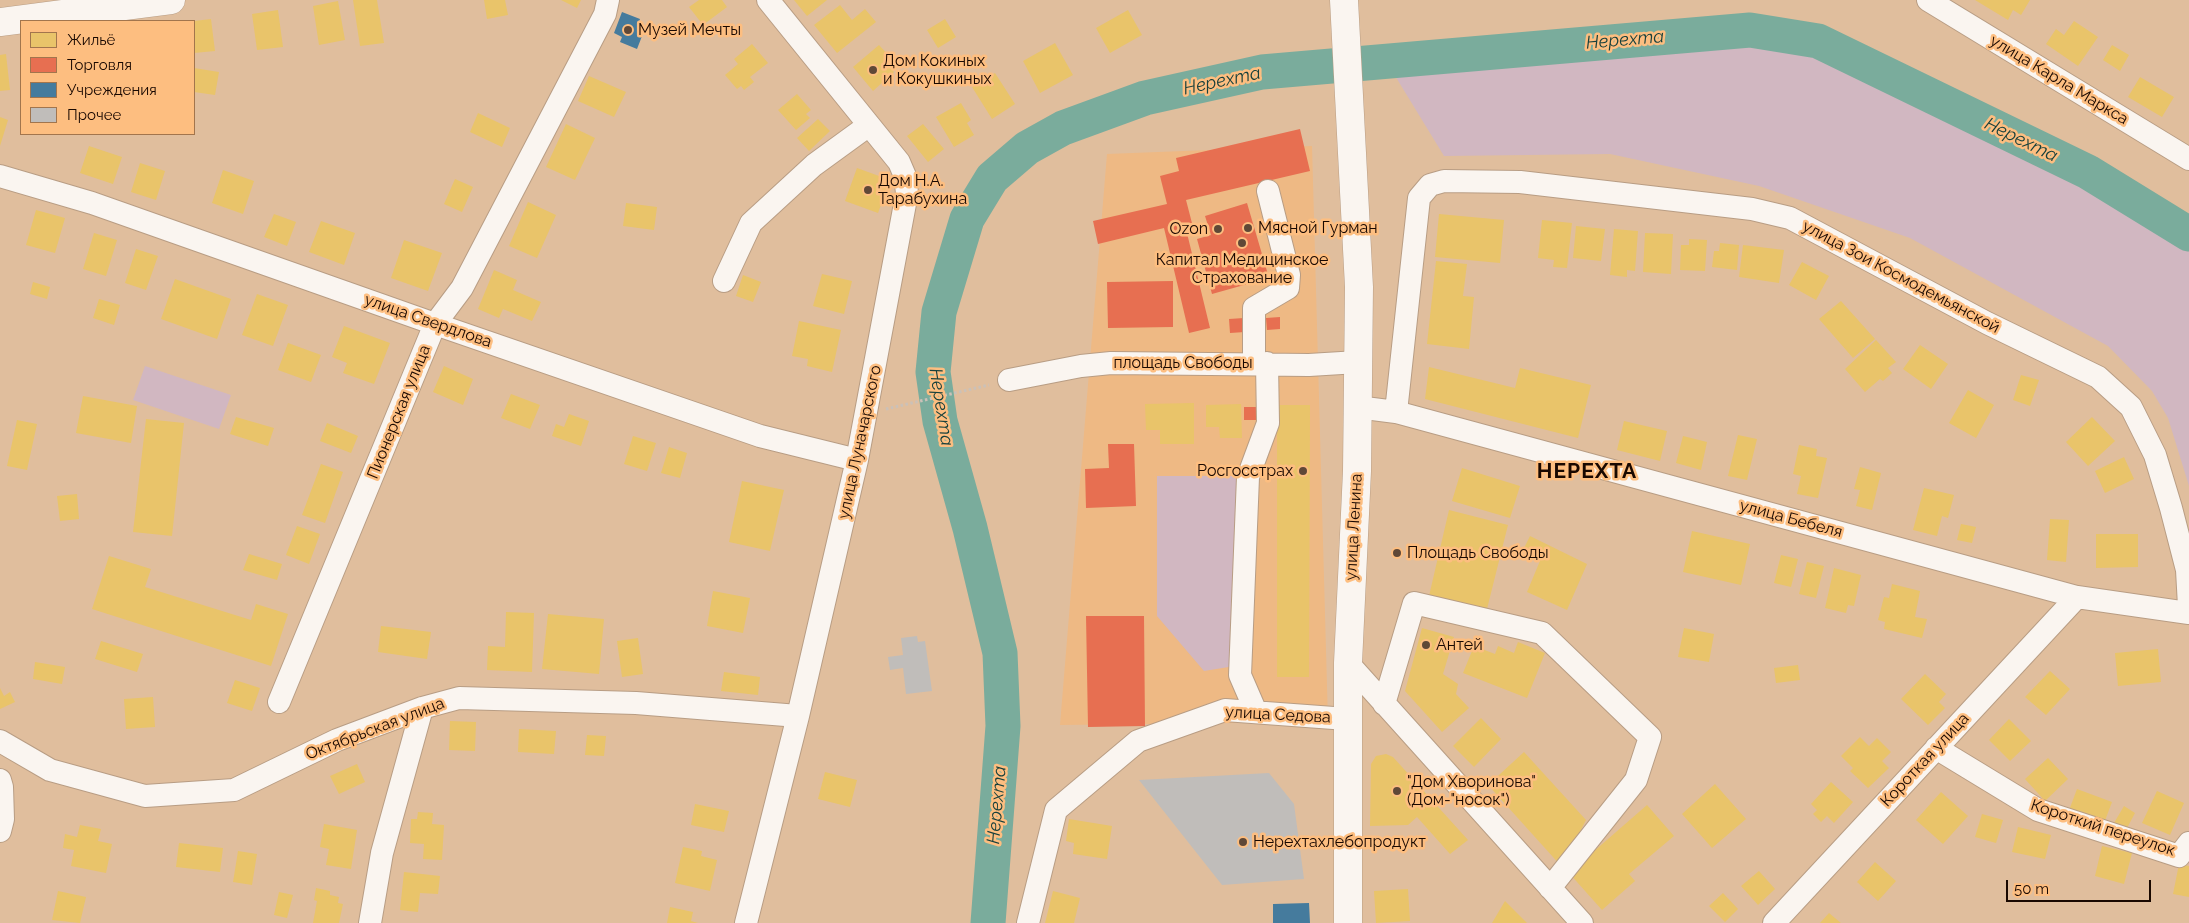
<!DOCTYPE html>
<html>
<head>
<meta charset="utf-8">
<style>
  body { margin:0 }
  #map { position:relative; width:2189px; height:923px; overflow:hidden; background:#e0be9d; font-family:Raleway,sans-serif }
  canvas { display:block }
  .legend { position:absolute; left:20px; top:20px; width:175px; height:115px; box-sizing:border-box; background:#fdbe80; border:1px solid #a2754d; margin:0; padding:6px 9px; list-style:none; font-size:15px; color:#190800 }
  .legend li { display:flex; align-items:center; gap:10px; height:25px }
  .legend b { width:25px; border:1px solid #a2754d }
  .scale { position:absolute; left:2006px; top:880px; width:145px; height:22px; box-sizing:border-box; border:2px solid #190800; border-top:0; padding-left:6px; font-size:15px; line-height:18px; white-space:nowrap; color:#190800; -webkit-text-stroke:4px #fdbe80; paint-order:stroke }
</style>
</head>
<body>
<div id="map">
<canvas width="2189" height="923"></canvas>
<ul class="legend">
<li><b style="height:14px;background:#e9c46a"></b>Жильё</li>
<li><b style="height:14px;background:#e76f51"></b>Торговля</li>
<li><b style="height:14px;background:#457b9d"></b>Учреждения</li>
<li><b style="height:14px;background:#c0bdba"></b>Прочее</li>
</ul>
<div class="scale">50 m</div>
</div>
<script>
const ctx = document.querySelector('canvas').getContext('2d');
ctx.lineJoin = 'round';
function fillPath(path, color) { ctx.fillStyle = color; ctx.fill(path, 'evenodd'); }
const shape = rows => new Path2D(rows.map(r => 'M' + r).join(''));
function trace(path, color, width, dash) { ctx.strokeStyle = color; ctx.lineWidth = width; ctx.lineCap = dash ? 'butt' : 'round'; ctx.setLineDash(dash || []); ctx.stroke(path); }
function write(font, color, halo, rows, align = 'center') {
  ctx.font = font + ' Raleway,sans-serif'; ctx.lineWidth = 5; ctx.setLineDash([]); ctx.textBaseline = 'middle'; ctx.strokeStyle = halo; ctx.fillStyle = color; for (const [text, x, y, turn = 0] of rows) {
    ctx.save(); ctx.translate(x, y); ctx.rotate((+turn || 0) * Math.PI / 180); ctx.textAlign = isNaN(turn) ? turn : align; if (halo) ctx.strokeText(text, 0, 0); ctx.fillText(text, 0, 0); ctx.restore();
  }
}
const built = shape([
  [1312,146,1328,722,1060,725,1107,154]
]);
const green = shape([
  [1750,30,1818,41,2088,172,2189,234,2189,486,2168,418,2152,391,2108,346,1910,238,1759,186,1610,154,1444,156,1386,61],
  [145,366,231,395,219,429,133,400],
  [1157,476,1240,476,1235,666,1204,671,1157,616]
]);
const homes = shape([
  [353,0,377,0,384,43,360,46],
  [484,0,505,0,508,15,487,19],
  [561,0,581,0,577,8],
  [699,0,722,0,727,7,703,25,689,7],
  [794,0,827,0,807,16],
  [1975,0,2030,0,2021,15,2013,10,2008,20],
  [338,1,345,40,319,45,313,6],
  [840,5,852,20,865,9,876,22,837,53,814,25],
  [278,10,283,47,257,50,252,14],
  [1128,10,1142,35,1110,53,1096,28],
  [211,19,215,51,194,53,194,21],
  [945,19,956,37,938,48,927,30],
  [2074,21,2098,37,2078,66,2046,44,2056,29,2064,35],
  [1055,43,1073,75,1040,93,1023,61],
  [752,44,768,63,750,77,754,82,744,90,741,86,737,89,725,75,738,64,734,59],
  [879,45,891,58,886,62,894,72,873,91,853,67],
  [2112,45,2129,55,2120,71,2103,60],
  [6,54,10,90,0,91,0,55],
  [194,68,219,72,215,95,194,92],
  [995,73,1015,104,992,119,972,87],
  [589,76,626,92,614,117,578,101],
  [2140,77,2174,97,2162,117,2128,97],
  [797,94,811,110,806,114,810,118,796,130,778,110],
  [961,103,971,120,967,123,974,135,954,147,936,117],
  [478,113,510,128,502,147,470,132],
  [0,117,8,120,0,146],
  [818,119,830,131,809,151,797,138],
  [566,124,595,138,575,180,546,167],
  [923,124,944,149,928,162,907,136],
  [89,146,122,157,113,184,80,173],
  [140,163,165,171,156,200,131,192],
  [857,168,890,180,878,213,845,201],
  [223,170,254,181,243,214,212,203],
  [455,179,473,187,462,212,444,204],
  [528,202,556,215,537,258,509,246],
  [626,203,657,207,654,230,623,226],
  [36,210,65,218,55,253,26,245],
  [274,214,296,222,287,246,264,237],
  [1439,214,1504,220,1500,263,1435,257],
  [1542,220,1572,223,1567,268,1553,267,1554,260,1538,258],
  [321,221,355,233,344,265,309,252],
  [1576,226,1605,229,1601,261,1573,258],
  [1614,229,1638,231,1635,271,1627,270,1627,277,1610,275],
  [94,233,117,240,106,276,83,269],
  [1645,233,1673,234,1671,274,1643,272],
  [1689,239,1707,240,1705,271,1680,270,1681,245,1689,245],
  [404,240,442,253,428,291,391,278],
  [1720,243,1739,245,1737,270,1712,267,1714,251,1719,251],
  [1743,245,1784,250,1779,283,1739,277],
  [136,249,158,256,146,290,125,283],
  [1436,261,1467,264,1463,296,1474,297,1469,349,1427,344],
  [1802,262,1829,276,1816,300,1789,285],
  [494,270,517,280,513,290,541,302,532,321,503,309,499,318,478,309],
  [822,274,852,281,844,314,813,306],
  [743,275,761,282,753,302,736,296],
  [175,279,231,299,217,339,161,319],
  [33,282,50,287,47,299,30,294],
  [257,294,288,305,273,346,242,335],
  [99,299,120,305,114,325,93,318],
  [1841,301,1875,339,1853,358,1819,319],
  [799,321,841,330,832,372,807,366,808,359,792,356],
  [344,326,390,343,374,384,343,373,347,363,332,357],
  [1876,340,1896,362,1888,368,1892,373,1883,381,1880,379,1865,392,1845,369],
  [288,343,321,355,311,382,278,370],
  [1920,345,1948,364,1931,389,1903,369],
  [444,366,473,379,463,405,433,392],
  [1429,367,1515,388,1520,368,1591,385,1578,438,1425,399],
  [2021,375,2039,380,2030,406,2013,400],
  [1968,390,1994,405,1976,438,1949,423],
  [511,394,540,405,530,429,501,418],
  [83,396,137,406,131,443,76,433],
  [1194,403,1194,444,1160,444,1160,430,1146,430,1145,404],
  [1241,404,1242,438,1220,438,1219,427,1206,427,1206,405],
  [1277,405,1310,405,1309,677,1277,677],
  [569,414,589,421,581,446,552,436,556,424,564,427],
  [236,417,274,428,268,446,230,434],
  [2092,417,2115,441,2088,466,2066,442],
  [146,419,184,423,172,536,133,532],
  [17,420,37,424,27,470,7,466],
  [1624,421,1667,431,1660,461,1617,450],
  [327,423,358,436,351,453,320,441],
  [1738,435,1757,439,1747,480,1728,476],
  [633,436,656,443,647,471,624,464],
  [1683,436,1707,442,1701,470,1676,463],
  [1799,445,1817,449,1816,456,1827,458,1818,498,1797,494,1801,476,1793,474],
  [669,447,687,453,680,478,661,473],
  [2124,457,2134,479,2105,493,2095,471],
  [321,464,343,472,325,523,302,515],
  [1860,467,1881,473,1872,510,1856,506,1860,490,1854,489],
  [1462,468,1520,486,1510,518,1452,501],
  [742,481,784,490,770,551,729,542],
  [1924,488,1954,495,1948,518,1942,516,1937,536,1913,530],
  [77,494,79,519,60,521,57,496],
  [1449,510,1508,525,1486,613,1429,596],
  [2050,519,2069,520,2066,562,2047,560],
  [1961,524,1976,527,1972,543,1957,540],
  [297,526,320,534,309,564,286,555],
  [1692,531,1750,544,1741,585,1683,572],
  [2096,534,2138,534,2138,567,2096,568],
  [1530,536,1587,564,1567,610,1527,592,1542,556,1524,548],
  [249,554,282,564,277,580,243,570],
  [1781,555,1798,559,1791,587,1774,583],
  [109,556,151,569,145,587,251,620,256,604,288,614,271,666,92,609],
  [1807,562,1824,566,1816,598,1799,594],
  [1834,568,1861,575,1854,606,1848,605,1846,613,1825,608],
  [1892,584,1920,591,1915,617,1927,619,1922,638,1884,629,1885,622,1878,620,1884,597,1889,598],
  [713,591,750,598,743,633,707,626],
  [506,612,534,613,532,672,487,670,488,646,505,647],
  [548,614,604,619,599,674,542,669],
  [381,626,431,632,427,659,378,652],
  [1422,628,1454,637,1443,674,1458,684,1456,694,1469,708,1442,732,1405,691],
  [1684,628,1714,634,1709,662,1678,657],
  [638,638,643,674,622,677,617,641],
  [101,641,143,654,137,672,95,659],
  [1518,642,1545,653,1527,698,1463,673,1474,646,1495,654,1498,646,1514,653],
  [2158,649,2161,682,2118,686,2115,653],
  [35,662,65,667,62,684,33,679],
  [1798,665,1800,680,1776,683,1774,668],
  [2050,671,2070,689,2046,715,2025,697],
  [724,672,760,677,758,695,721,691],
  [1925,674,1946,694,1939,702,1945,708,1928,725,1901,699],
  [235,680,260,688,252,711,227,703],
  [0,688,4,696,10,692,15,702,0,709],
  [153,697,155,727,126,729,124,699],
  [1481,718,1501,739,1474,767,1453,746],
  [2009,719,2031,741,2010,761,1989,740],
  [450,721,476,722,475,751,449,750],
  [519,729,556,731,554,754,518,752],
  [587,735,606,736,604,756,585,755],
  [1860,737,1869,746,1877,738,1891,752,1882,761,1889,768,1868,788,1850,771,1853,768,1841,756],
  [1524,752,1586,820,1562,867,1488,785],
  [1386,754,1393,757,1468,840,1450,854,1417,817,1408,825,1370,826,1371,764,1376,756],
  [2048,758,2068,779,2045,801,2025,779],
  [357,764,365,782,339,794,330,776],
  [825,772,857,780,850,807,818,799],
  [1831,782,1853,802,1834,823,1827,816,1821,822,1813,814,1817,810,1811,804],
  [1715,784,1746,819,1712,848,1682,814],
  [2077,789,2112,802,2103,826,2068,813],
  [2157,791,2184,803,2170,835,2142,823],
  [1941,792,1968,816,1943,844,1916,820],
  [695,804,729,811,724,832,691,825],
  [1647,805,1674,836,1629,874,1635,881,1602,910,1569,873],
  [2124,806,2135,813,2126,830,2114,823],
  [418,812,433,813,432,824,444,825,442,860,423,859,424,844,410,843,411,819,417,819],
  [1982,814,2003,820,1996,843,1975,837],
  [1069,819,1112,826,1107,859,1073,854,1074,843,1066,841],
  [324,824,357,830,351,869,326,865,329,849,320,847],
  [80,825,101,829,98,841,112,844,106,873,71,866,74,850,63,848,65,834,77,837],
  [2018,827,2051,835,2045,859,2012,852],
  [179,843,223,848,220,872,176,867],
  [2102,846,2132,853,2124,884,2095,876],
  [683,847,702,851,701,856,717,860,710,891,675,883],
  [238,851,257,854,252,885,233,882],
  [1875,862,1896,881,1878,901,1857,882],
  [2179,864,2189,866,2189,897,2173,894],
  [1759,871,1775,889,1758,905,1741,886],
  [404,872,440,876,438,894,420,893,418,912,400,910],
  [316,888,330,891,330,895,339,897,338,903,343,904,339,923,313,923,317,901,314,900],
  [1408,889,1410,921,1376,923,1374,891],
  [58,891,86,897,80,923,52,920],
  [1053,891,1080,898,1074,923,1045,923],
  [279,892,293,895,287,918,274,915],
  [1723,893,1738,909,1725,922,1709,906],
  [1505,901,1527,923,1492,923],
  [670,907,693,912,691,921,698,923,667,923],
  [1829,913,1841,923,1820,923]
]);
const shops = shape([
  [1300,129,1310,171,1186,200,1193,227,1186,229,1210,328,1189,333,1164,228,1098,244,1093,221,1167,204,1160,176,1179,171,1176,158],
  [1247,203,1269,278,1212,294,1197,239,1211,235,1205,216],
  [1173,281,1173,327,1108,328,1107,282],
  [1280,317,1280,329,1267,330,1266,318],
  [1244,318,1245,332,1230,333,1229,319],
  [1244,407,1259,407,1259,420,1244,420],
  [1108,444,1134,444,1136,506,1086,508,1085,469,1109,468],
  [1086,616,1144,616,1145,726,1088,727]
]);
const public = shape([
  [622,12,640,19,637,28,644,31,637,49,620,42,622,37,614,33],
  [1309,903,1310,923,1273,923,1273,904]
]);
const river = shape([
  [988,923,1003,726,1000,653,970,528,940,421,933,372,939,312,967,219,992,178,1027,148,1063,128,1145,98,1262,72,1750,30,1818,41,2088,172,2189,234]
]);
const building = shape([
  [917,636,918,642,925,641,932,691,906,694,903,668,890,670,888,657,903,655,901,638],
  [1269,773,1294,804,1304,879,1222,885,1139,780]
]);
const path = shape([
  [886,409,989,385]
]);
const minor = shape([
  [1928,0,2189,159],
  [0,176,92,203,435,324,760,436,857,460],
  [724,281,751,223,814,165,869,125],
  [1254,363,1254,308,1288,288,1289,275,1268,191],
  [1009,380,1081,366,1111,363,1309,365,1358,362],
  [1357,407,1396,412,2077,597,2189,613],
  [1396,412,1419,198,1430,185,1444,181,1520,182,1752,209,1790,218,1987,323,2098,377,2131,407,2155,455,2171,508,2187,570,2189,606],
  [1348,663,1582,923],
  [279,702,435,324,462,288,605,14,608,0],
  [1384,704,1414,603,1542,633,1650,737,1636,780,1550,888],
  [1256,712,1240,675,1248,477,1268,423,1267,363],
  [0,741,50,770,145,796,234,790,337,740,422,708,459,698,636,703,798,716],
  [1936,748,2038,810,2179,856,2189,843],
  [0,780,2,787,3,819,0,831],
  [370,923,382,853,422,708],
  [746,923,798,716,857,460,907,193,905,176,899,162,768,0],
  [1028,923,1056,810,1138,741,1225,710,1347,719],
  [1774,923,2077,597]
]);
const major = shape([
  [1344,0,1359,287,1357,471,1348,663,1348,923],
  [0,22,171,0]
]);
const markers = [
  [628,30,5,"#5f4837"],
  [873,70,5,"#5f4837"],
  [868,190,5,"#5f4837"],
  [1248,228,5,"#5f4837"],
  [1218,229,5,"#5f4837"],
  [1242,243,5,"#5f4837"],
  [1303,471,5,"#5f4837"],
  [1397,553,5,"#5f4837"],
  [1426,645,5,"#5f4837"],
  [1397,791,5,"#5f4837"],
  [1243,842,5,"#5f4837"]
];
const poiNames = [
  ["Музей Мечты",638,30],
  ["Дом Кокиных",883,61],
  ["и Кокушкиных",883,79],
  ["Дом Н.А.",878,181],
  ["Тарабухина",878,199],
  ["Мясной Гурман",1258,228],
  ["Ozon",1208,229,"right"],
  ["Капитал Медицинское",1242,260,"center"],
  ["Страхование",1242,278,"center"],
  ["Росгосстрах",1293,471,"right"],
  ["Площадь Свободы",1407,553],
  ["Антей",1436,645],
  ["\"Дом Хворинова\"",1407,782],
  ["(Дом-\"носок\")",1407,800],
  ["Нерехтахлебопродукт",1253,842]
];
const streetNames = [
  ["улица Карла Маркса",2059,80,31],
  ["улица Зои Космодемьянской",1901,277,28],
  ["улица Свердлова",428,321,19],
  ["площадь Свободы",1183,363],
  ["Пионерская улица",399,412,-68],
  ["улица Луначарского",860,442,-78],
  ["улица Бебеля",1791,519,15],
  ["улица Ленина",1354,527,-87],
  ["улица Седова",1278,715,3],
  ["Октябрьская улица",375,729,-21],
  ["Короткая улица",1925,760,-47],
  ["Короткий переулок",2103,828,18]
];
const waterNames = [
  ["Нерехта",1625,40,-5],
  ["Нерехта",1222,81,-12],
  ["Нерехта",2021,140,26],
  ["Нерехта",941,407,81],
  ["Нерехта",997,805,-85]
];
const districtNames = [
  ["НЕРЕХТА",1587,472]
];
fillPath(built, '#eeb984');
fillPath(green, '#d1b7c1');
fillPath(homes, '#e9c46a');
fillPath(shops, '#e76f51');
fillPath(public, '#457b9d');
trace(river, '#7aac9c', 35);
fillPath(building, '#c0bdba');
trace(minor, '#b89d84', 24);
trace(major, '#b89d84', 29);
trace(path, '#cbc1b8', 3, [2.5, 2.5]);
trace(minor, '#faf5f0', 22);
trace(major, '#faf5f0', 28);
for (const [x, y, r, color] of markers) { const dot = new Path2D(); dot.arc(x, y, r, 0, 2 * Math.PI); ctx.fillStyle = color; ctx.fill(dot); trace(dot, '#fdbe80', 2); }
write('16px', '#190800', '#fdbe80', poiNames, 'left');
write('16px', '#190800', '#fdbe80', streetNames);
write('italic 18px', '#17403c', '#fdbe80', waterNames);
ctx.letterSpacing = '1px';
write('bold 21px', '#190800', '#fdbe80', districtNames);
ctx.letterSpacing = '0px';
</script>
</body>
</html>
